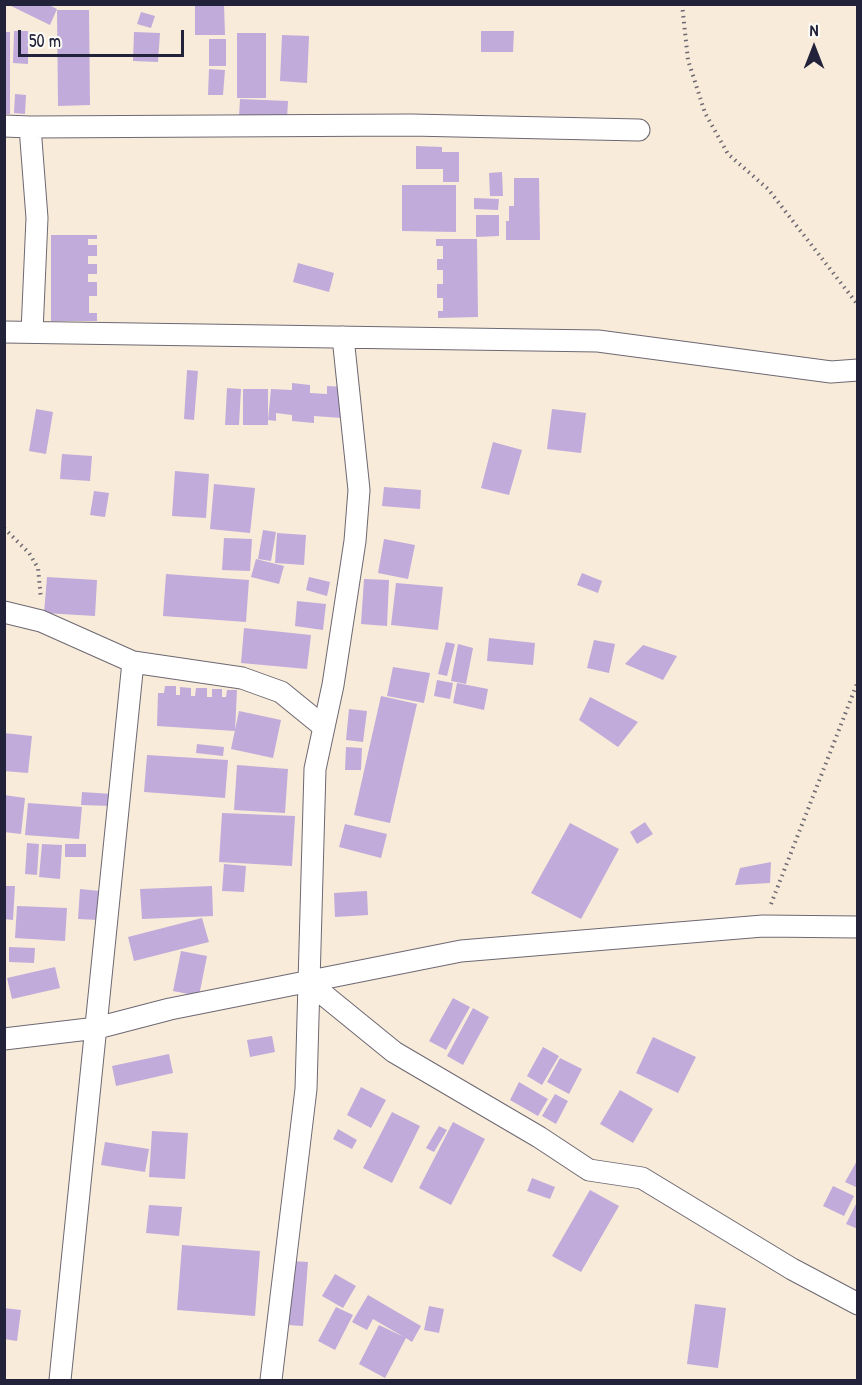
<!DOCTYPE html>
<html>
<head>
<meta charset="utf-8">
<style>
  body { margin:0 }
  #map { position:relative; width:862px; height:1385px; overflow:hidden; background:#f8ebd9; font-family:"Patrick Hand",sans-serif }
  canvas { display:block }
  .frame { position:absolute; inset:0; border:6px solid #22223b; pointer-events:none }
  .north { position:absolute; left:784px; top:18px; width:60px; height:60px; -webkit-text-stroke:4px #fdfcf7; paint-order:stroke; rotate:0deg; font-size:16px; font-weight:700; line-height:24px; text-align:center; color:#22223b }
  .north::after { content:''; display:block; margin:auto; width:21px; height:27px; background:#22223b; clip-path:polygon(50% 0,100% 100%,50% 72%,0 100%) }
  .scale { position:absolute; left:18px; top:30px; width:166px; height:27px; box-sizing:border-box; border:3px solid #22223b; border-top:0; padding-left:8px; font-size:18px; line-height:21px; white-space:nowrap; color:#22223b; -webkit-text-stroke:4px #fdfcf7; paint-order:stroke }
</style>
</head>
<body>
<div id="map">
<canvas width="862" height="1385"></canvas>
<div class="frame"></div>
<div class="north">N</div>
<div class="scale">50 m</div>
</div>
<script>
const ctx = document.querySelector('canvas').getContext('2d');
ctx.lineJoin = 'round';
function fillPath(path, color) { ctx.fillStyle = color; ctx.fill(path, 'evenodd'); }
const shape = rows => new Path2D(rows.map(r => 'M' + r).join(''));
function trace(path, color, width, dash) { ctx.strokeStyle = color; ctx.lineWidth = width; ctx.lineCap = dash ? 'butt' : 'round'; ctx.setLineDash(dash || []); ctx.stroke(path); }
const building = shape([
  [7,4,47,4,57,9,50,25],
  [195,4,224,4,225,35,195,35],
  [57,10,89,10,90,105,58,106],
  [141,12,155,16,151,28,137,24],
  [14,31,28,31,28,64,13,63],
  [481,31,514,31,513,52,481,52],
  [5,32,10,32,10,114,5,114],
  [134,32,160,33,158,62,133,61],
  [237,33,266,33,266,98,237,98],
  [282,35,309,36,307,83,280,81],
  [209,39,226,39,226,66,209,66],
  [209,69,225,70,223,95,208,95],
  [15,94,26,95,25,114,14,113],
  [240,99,288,101,287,119,239,117],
  [416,146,442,147,442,152,459,152,459,182,443,182,443,169,416,169],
  [502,172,503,196,490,196,489,173],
  [514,178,539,178,540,240,506,240,506,221,509,221,509,206,514,206],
  [402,185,456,185,456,232,402,231],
  [474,198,499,199,498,210,474,209],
  [476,215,499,215,499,236,476,237],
  [51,235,97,235,97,239,88,239,88,245,97,245,97,256,88,256,88,264,97,264,97,274,88,274,88,282,97,282,97,296,89,296,89,313,97,313,97,321,51,321],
  [436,239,477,239,478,317,438,318,438,311,443,311,443,298,437,298,437,284,443,284,443,270,437,270,437,259,443,259,443,246,436,246],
  [298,263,334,273,329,292,293,282],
  [187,370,198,371,194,420,184,419],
  [292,383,310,385,310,393,327,394,327,386,345,387,342,418,314,416,314,423,292,421,292,415,276,413,276,421,268,420,271,389,292,390],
  [227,388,241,389,239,425,225,425],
  [243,389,268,389,268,425,243,425],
  [36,409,53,412,46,454,29,451],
  [552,409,586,413,581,453,547,449],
  [493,442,522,450,509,495,481,488],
  [62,454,92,456,90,481,60,479],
  [175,471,209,474,206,518,172,516],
  [214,484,255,488,250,533,210,529],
  [384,487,421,490,420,509,382,506],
  [94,491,109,493,105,517,90,515],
  [263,530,276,532,271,561,258,559],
  [277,533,306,535,304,565,275,563],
  [224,538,252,539,250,571,222,570],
  [384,539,415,545,408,579,378,573],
  [256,559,284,566,279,584,251,577],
  [582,573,602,581,598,593,577,585],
  [166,574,249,580,246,622,163,616],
  [47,577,97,580,95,616,44,613],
  [309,577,330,582,327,596,306,590],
  [364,579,389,580,387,626,361,624],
  [396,583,443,587,438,630,391,625],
  [297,601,326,604,323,630,295,626],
  [244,628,311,635,307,669,241,663],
  [489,638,535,643,533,665,487,661],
  [594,640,615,644,609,673,587,668],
  [446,642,455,644,447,676,438,674],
  [458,644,473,648,466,684,451,681],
  [643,645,677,656,663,680,625,664],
  [393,667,430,673,424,703,387,696],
  [437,680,453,683,450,699,434,696],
  [457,683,488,689,484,710,453,703],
  [165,686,176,686,176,695,180,695,180,687,191,688,191,696,195,696,196,688,207,688,207,697,212,697,212,689,222,689,222,697,226,697,227,690,237,690,235,731,157,726,158,693,164,693],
  [381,696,417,704,390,823,354,815],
  [590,697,638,722,618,747,579,720],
  [349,709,367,711,363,742,346,740],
  [239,711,281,720,273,758,231,749],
  [4,733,32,736,28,773,4,771],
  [197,744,224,747,223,756,196,753],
  [346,747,362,748,361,770,345,770],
  [147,755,228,760,225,798,144,792],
  [237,765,288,769,285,813,234,810],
  [82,792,112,794,112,806,81,805],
  [4,795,25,798,21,834,4,832],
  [28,803,82,807,79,839,25,835],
  [222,813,295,816,292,866,219,862],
  [645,822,653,834,637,844,630,832],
  [570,823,619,849,581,919,531,893],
  [345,824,387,834,381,858,339,847],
  [27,843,39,844,37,875,25,874],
  [42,844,62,845,60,879,39,877],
  [65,844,86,844,86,857,65,857],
  [771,862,770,883,735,885,740,868],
  [224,864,246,866,244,892,222,891],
  [4,886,15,886,13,920,4,919],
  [212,886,213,916,142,919,140,889],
  [80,889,100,891,99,920,78,919],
  [367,891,368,915,335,917,334,893],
  [17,906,67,908,65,941,15,938],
  [202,918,209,942,134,961,128,937],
  [9,947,35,948,34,963,9,962],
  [181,951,207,956,199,996,173,991],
  [55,967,60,988,12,999,7,978],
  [453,998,470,1007,446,1050,429,1041],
  [473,1008,489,1017,463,1065,447,1056],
  [272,1036,275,1052,250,1057,247,1040],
  [653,1037,696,1057,678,1093,636,1073],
  [543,1047,559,1056,542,1085,527,1076],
  [169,1054,173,1073,116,1086,112,1066],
  [560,1058,582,1069,569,1094,547,1082],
  [519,1082,548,1099,538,1116,510,1100],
  [361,1087,386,1100,371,1128,347,1115],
  [620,1090,653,1109,633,1143,600,1124],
  [555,1094,568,1101,556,1124,542,1116],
  [392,1112,420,1126,392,1183,363,1168],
  [453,1122,485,1139,451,1205,419,1188],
  [439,1126,447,1130,434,1152,426,1148],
  [338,1129,357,1140,352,1149,333,1139],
  [152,1131,188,1133,185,1179,149,1177],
  [105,1142,149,1149,145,1172,101,1165],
  [858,1159,858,1188,845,1182],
  [532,1178,555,1187,550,1199,527,1191],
  [833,1186,854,1196,844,1216,823,1206],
  [590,1190,619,1206,581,1272,552,1256],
  [858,1200,858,1229,846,1224],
  [149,1205,182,1207,179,1236,146,1233],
  [182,1245,260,1251,255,1316,177,1310],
  [291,1261,308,1262,303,1326,287,1325],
  [335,1274,356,1286,343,1308,322,1296],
  [368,1295,421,1326,412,1342,406,1338,385,1378,359,1364,379,1325,404,1337,373,1319,367,1330,352,1322],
  [695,1304,726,1308,718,1368,687,1364],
  [429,1306,444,1309,439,1333,424,1330],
  [336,1307,353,1315,335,1350,318,1341],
  [4,1308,21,1310,17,1341,4,1339]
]);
const path = shape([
  [682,4,688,60,705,113,728,154,768,189,858,305],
  [4,528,29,553,38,568,41,599],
  [771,904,858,681]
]);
const minor = shape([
  [4,126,30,127,37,218,32,332],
  [30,127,411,125,639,130],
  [4,332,598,341,831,372,858,370],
  [4,612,41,621,133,662,242,678,281,692,324,727],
  [308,982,394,1052,539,1137,589,1170,642,1178,792,1269,858,1304],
  [4,1039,97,1028,170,1009,461,951,763,926,858,927],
  [60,1380,133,662],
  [271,1380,306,1089,315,769,333,685,355,541,359,490,343,337]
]);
fillPath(building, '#c1abdb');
trace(minor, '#6d6872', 23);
trace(path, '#6d6872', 4, [1.5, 4.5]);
trace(minor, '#fff', 21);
</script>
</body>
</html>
